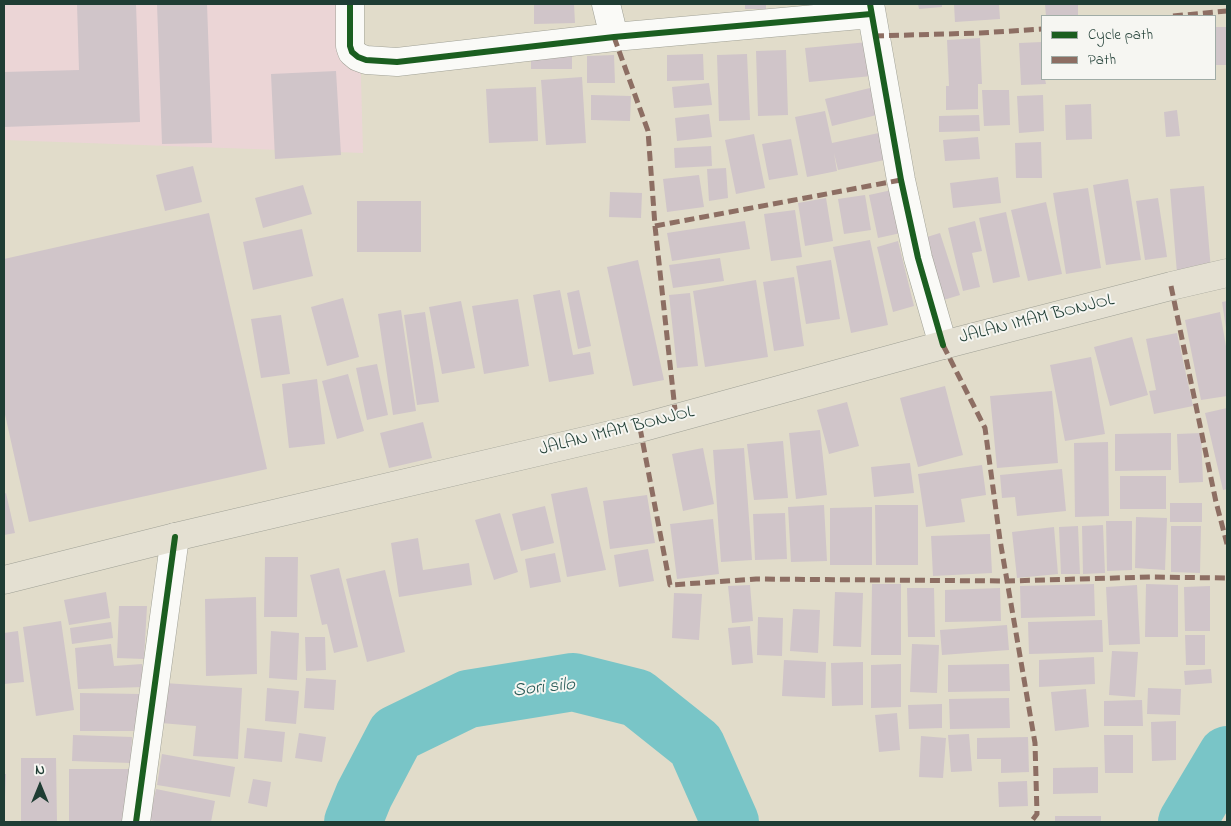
<!DOCTYPE html>
<html>
<head>
<meta charset="utf-8">
<style>
  body { margin:0 }
  #map { position:relative; width:1231px; height:826px; overflow:hidden; background:#e1dcca; font-family:"Indie Flower",sans-serif }
  canvas { display:block }
  .frame { position:absolute; inset:0; border:5px solid #1f3d34; pointer-events:none }
  .legend { position:absolute; left:1041px; top:15px; width:175px; height:65px; box-sizing:border-box; background:#f6f6f2; border:1px solid #a0aca6; margin:0; padding:6px 9px; list-style:none; font-size:15px; color:#1f3d34 }
  .legend li { display:flex; align-items:center; gap:10px; height:25px }
  .legend b { width:25px; border:1px solid #a0aca6 }
  .north { position:absolute; left:15px; top:761px; width:50px; height:50px; -webkit-text-stroke:4px #f6f6f2; paint-order:stroke; rotate:0deg; font-size:14px; font-weight:700; line-height:20px; text-align:center; color:#1f3d34 }
  .north::after { content:''; display:block; margin:auto; width:18px; height:22px; background:#1f3d34; clip-path:polygon(50% 0,100% 100%,50% 72%,0 100%) }
</style>
</head>
<body>
<div id="map">
<canvas width="1231" height="826"></canvas>
<div class="frame"></div>
<ul class="legend">
<li><b style="height:6px;background:#1b5e20"></b>Cycle path</li>
<li><b style="height:6px;background:#8d6e63"></b>Path</li>
</ul>
<div class="north">N</div>
</div>
<script>
const ctx = document.querySelector('canvas').getContext('2d');
ctx.lineJoin = 'round';
function fillPath(path, color) { ctx.fillStyle = color; ctx.fill(path, 'evenodd'); }
const shape = rows => new Path2D(rows.map(r => 'M' + r).join(''));
function trace(path, color, width, dash) { ctx.strokeStyle = color; ctx.lineWidth = width; ctx.lineCap = dash ? 'butt' : 'round'; ctx.setLineDash(dash || []); ctx.stroke(path); }
function write(font, color, halo, rows, align = 'center') {
  ctx.font = font + ' "Indie Flower",sans-serif'; ctx.lineWidth = 4; ctx.setLineDash([]); ctx.textBaseline = 'middle'; ctx.strokeStyle = halo; ctx.fillStyle = color; for (const [text, x, y, turn = 0] of rows) {
    ctx.save(); ctx.translate(x, y); ctx.rotate((+turn || 0) * Math.PI / 180); ctx.textAlign = isNaN(turn) ? turn : align; if (halo) ctx.strokeText(text, 0, 0); ctx.fillText(text, 0, 0); ctx.restore();
  }
}
const built = shape([
  [4,4,359,4,363,153,4,140]
]);
const river = shape([
  [353,822,364,795,396,734,468,699,573,682,637,698,696,745,730,822],
  [1187,822,1227,755]
]);
const building = shape([
  [77,4,136,4,140,122,4,127,4,72,79,70],
  [157,4,207,4,212,143,162,144],
  [534,4,574,4,575,23,534,24],
  [745,4,766,4,766,9,745,9],
  [918,4,942,4,942,7,919,9],
  [954,4,999,4,1000,19,955,22],
  [1045,4,1078,4,1078,15,1046,16],
  [1215,27,1227,27,1227,65,1215,65],
  [980,38,982,84,978,84,978,109,946,110,946,86,949,86,947,40],
  [868,42,872,76,809,82,805,48],
  [1042,42,1042,79,1045,79,1046,84,1021,85,1019,43],
  [572,46,572,69,531,69,531,47],
  [786,50,788,115,758,116,756,51],
  [703,54,704,80,667,81,667,55],
  [747,54,750,120,719,121,717,55],
  [614,55,615,83,587,83,587,56],
  [336,71,341,155,275,159,271,74],
  [582,77,586,143,546,145,541,80],
  [709,83,712,105,674,108,672,87],
  [878,86,885,113,832,126,825,99],
  [536,87,538,141,489,143,486,89],
  [982,90,1009,90,1010,125,984,126],
  [591,95,631,96,630,121,591,120],
  [1043,95,1044,131,1019,133,1017,96],
  [1091,104,1092,139,1066,140,1065,105],
  [1177,110,1180,136,1166,137,1164,112],
  [825,111,832,143,888,131,894,158,838,170,834,153,837,171,807,177,795,117],
  [709,114,712,137,677,141,675,118],
  [979,115,980,131,939,132,939,116],
  [754,134,765,188,736,194,725,140],
  [978,137,980,159,945,161,943,140],
  [791,139,798,175,769,180,762,144],
  [1041,142,1042,178,1016,178,1015,143],
  [711,146,712,166,675,168,674,148],
  [193,166,202,202,165,211,156,175],
  [726,168,728,198,709,201,707,169],
  [699,175,704,207,667,212,663,179],
  [998,177,1001,203,953,208,950,183],
  [1128,179,1141,260,1106,265,1093,185],
  [303,185,312,214,263,228,255,198],
  [1204,186,1211,270,1177,273,1170,189],
  [901,188,910,231,878,238,869,195],
  [1088,188,1101,268,1066,274,1053,193],
  [610,192,642,193,641,218,609,217],
  [865,195,871,230,844,234,838,199],
  [826,198,833,241,805,246,798,203],
  [1158,198,1167,257,1145,260,1136,201],
  [357,201,421,201,421,252,357,252],
  [1046,202,1062,274,1028,281,1011,210],
  [795,210,802,257,771,261,764,214],
  [1006,212,1020,277,993,283,979,218],
  [209,213,267,469,29,522,4,410,4,259],
  [745,221,750,249,672,261,667,233],
  [975,221,982,251,972,253,980,287,963,291,948,228],
  [302,229,313,276,253,290,243,242],
  [940,233,960,295,937,302,917,240],
  [870,240,888,325,851,333,833,247],
  [898,241,914,306,893,312,877,247],
  [720,258,724,281,673,288,669,265],
  [638,260,664,380,633,386,607,267],
  [831,260,840,319,806,324,796,266],
  [794,277,804,346,774,351,763,282],
  [756,280,768,357,705,367,693,291],
  [560,290,573,355,590,352,594,374,549,382,533,295],
  [579,290,591,346,578,349,567,293],
  [690,293,698,366,677,368,669,295],
  [343,298,359,357,327,366,311,307],
  [518,299,529,366,484,374,472,306],
  [461,301,475,368,442,374,429,307],
  [1227,301,1227,328,1226,328,1222,302],
  [401,310,416,411,393,415,378,314],
  [425,312,439,402,417,405,404,315],
  [1220,312,1227,352,1227,396,1201,400,1185,320],
  [281,315,290,374,261,378,251,319],
  [1177,333,1193,406,1154,414,1149,391,1156,390,1146,339],
  [1132,337,1148,395,1110,406,1094,347],
  [1091,357,1105,434,1065,441,1050,365],
  [377,364,388,415,367,420,356,368],
  [348,374,364,431,337,439,322,381],
  [317,379,325,444,289,448,282,384],
  [945,386,963,455,918,467,900,398],
  [1052,391,1058,463,997,468,990,396],
  [847,402,859,446,829,454,817,410],
  [1227,408,1227,489,1223,490,1205,413],
  [423,422,432,458,389,468,380,433],
  [820,430,827,495,796,499,789,433],
  [1171,433,1171,470,1115,471,1115,434],
  [1201,433,1203,482,1179,483,1177,434],
  [783,441,788,498,754,500,747,444],
  [1108,442,1109,516,1075,517,1074,443],
  [703,448,714,504,683,511,672,454],
  [744,448,752,560,721,562,713,450],
  [910,463,914,493,874,497,871,467],
  [982,465,986,495,961,499,965,522,926,527,918,474],
  [1062,469,1066,511,1017,516,1015,497,1002,498,1000,475],
  [1120,476,1166,476,1166,509,1120,509],
  [587,487,606,570,567,577,551,494],
  [6,493,15,533,4,535,4,494],
  [647,495,655,543,610,549,603,501],
  [1170,503,1202,503,1202,522,1170,522],
  [824,505,827,561,791,562,788,507],
  [875,505,918,505,918,565,876,565],
  [545,506,554,543,521,551,512,514],
  [872,507,872,565,830,565,830,508],
  [500,513,518,572,494,580,475,520],
  [785,513,787,559,755,560,753,514],
  [1136,517,1167,518,1165,570,1135,568],
  [713,519,719,574,677,579,670,524],
  [1106,521,1132,521,1132,570,1107,571],
  [1103,525,1105,573,1083,574,1082,526],
  [1078,526,1080,574,1061,574,1059,527],
  [1171,526,1201,526,1200,573,1171,572],
  [1054,527,1058,574,1017,578,1012,532],
  [990,534,992,573,933,576,931,536],
  [418,538,423,570,469,563,472,585,399,597,391,543],
  [648,549,654,581,619,587,614,555],
  [555,553,561,582,530,588,525,559],
  [265,557,298,557,297,617,264,617],
  [339,568,358,647,334,653,327,624,322,625,310,575],
  [385,570,405,652,367,662,346,579],
  [872,584,901,584,901,655,871,655],
  [1094,584,1095,616,1021,618,1020,586],
  [1146,584,1178,585,1178,637,1145,637],
  [750,585,753,621,732,623,728,586],
  [1137,585,1140,644,1109,645,1106,587],
  [1210,586,1210,631,1185,631,1184,587],
  [907,588,934,588,935,637,908,637],
  [1000,588,1001,621,945,622,945,590],
  [106,592,110,618,69,625,64,600],
  [835,592,863,593,861,647,833,646],
  [674,593,702,594,699,640,672,638],
  [256,597,257,674,206,676,205,599],
  [119,606,147,606,144,659,117,658],
  [793,609,820,610,818,653,790,651],
  [758,617,783,618,782,656,757,655],
  [1102,620,1103,652,1029,654,1028,622],
  [61,621,74,710,36,716,23,627],
  [111,622,113,638,72,644,70,628],
  [1007,625,1009,650,942,655,940,630],
  [750,626,753,663,732,665,728,628],
  [18,631,24,682,4,684,4,633],
  [271,631,299,633,297,680,269,678],
  [1185,635,1205,635,1205,665,1186,665],
  [305,637,325,637,326,670,306,671],
  [111,644,114,666,142,664,144,687,78,689,75,648],
  [912,644,939,645,937,693,910,692],
  [1112,651,1138,652,1135,697,1109,695],
  [1094,657,1095,684,1039,687,1039,660],
  [784,660,826,662,825,698,782,696],
  [863,662,863,705,832,706,831,663],
  [901,664,901,707,871,708,871,665],
  [1009,664,1010,691,948,692,948,665],
  [1211,669,1212,683,1185,685,1184,671],
  [306,678,336,680,334,710,304,708],
  [164,683,242,688,238,759,193,756,196,726,161,723],
  [267,688,299,691,296,724,265,721],
  [1148,688,1181,689,1180,715,1147,714],
  [1086,689,1089,727,1055,731,1051,692],
  [80,693,140,694,140,731,80,731],
  [1009,698,1010,728,950,729,949,699],
  [1142,700,1143,726,1104,726,1104,701],
  [942,704,942,728,909,729,908,705],
  [897,713,900,750,879,752,875,715],
  [1176,721,1176,760,1152,761,1151,722],
  [247,728,285,732,282,762,244,758],
  [299,733,326,737,322,762,295,758],
  [969,734,972,771,951,772,948,735],
  [73,735,132,737,131,763,72,761],
  [1104,735,1133,735,1133,773,1105,773],
  [921,736,946,738,943,778,919,777],
  [1028,737,1029,772,1001,773,1001,759,977,759,977,738],
  [162,754,235,767,230,797,157,785],
  [21,758,56,758,57,822,21,822],
  [1098,767,1098,793,1053,794,1053,768],
  [69,769,130,769,130,822,69,822],
  [4,774,6,774,5,796,4,796],
  [253,779,271,782,267,807,248,803],
  [1027,781,1028,806,999,807,998,782],
  [156,789,215,801,211,822,160,822,149,820],
  [1055,816,1101,816,1101,822,1055,822]
]);
const minor = shape([
  [350,4,350,46,352,52,358,57,366,60,397,62,614,37,871,14],
  [606,4,614,37],
  [870,4,901,180,918,258,943,345],
  [136,822,175,537]
]);
const trunk = shape([
  [4,580,175,537,640,428,943,345,1171,286,1227,273]
]);
const quiet = shape([
  [1173,16,1227,11],
  [874,36,980,33,1042,29],
  [614,37,648,131,655,226,676,419],
  [655,226,901,180],
  [1171,286,1216,502,1227,544],
  [943,345,985,428,1000,540,1035,743,1037,814,1031,822],
  [640,428,670,585,756,579,1007,581,1151,577,1227,578]
]);
const cycleway = shape([
  [350,4,350,46,352,52,358,57,366,60,397,62,614,37,871,14],
  [870,4,901,180,918,258,943,345],
  [136,822,175,537]
]);
const streetNames = [
  ["JALAN IMAM BONJOL",1037,320,-14],
  ["JALAN IMAM BONJOL",617,432,-14]
];
const waterNames = [
  ["Sori silo",544,689,-6]
];
fillPath(built, '#ebd5d6');
trace(river, '#79c5c7', 58);
fillPath(building, '#d0c5c9');
trace(minor, '#a0a196', 29);
trace(trunk, '#a0a196', 29);
trace(minor, '#fafaf7', 28);
trace(trunk, '#e4e0d2', 28);
trace(quiet, '#8d6e63', 5, [10, 5]);
trace(cycleway, '#1b5e20', 6);
write('18px', '#1f3d34', '#f6f6f2', streetNames);
write('italic 19px', '#2a5c58', '#f6f6f2', waterNames);
</script>
</body>
</html>
